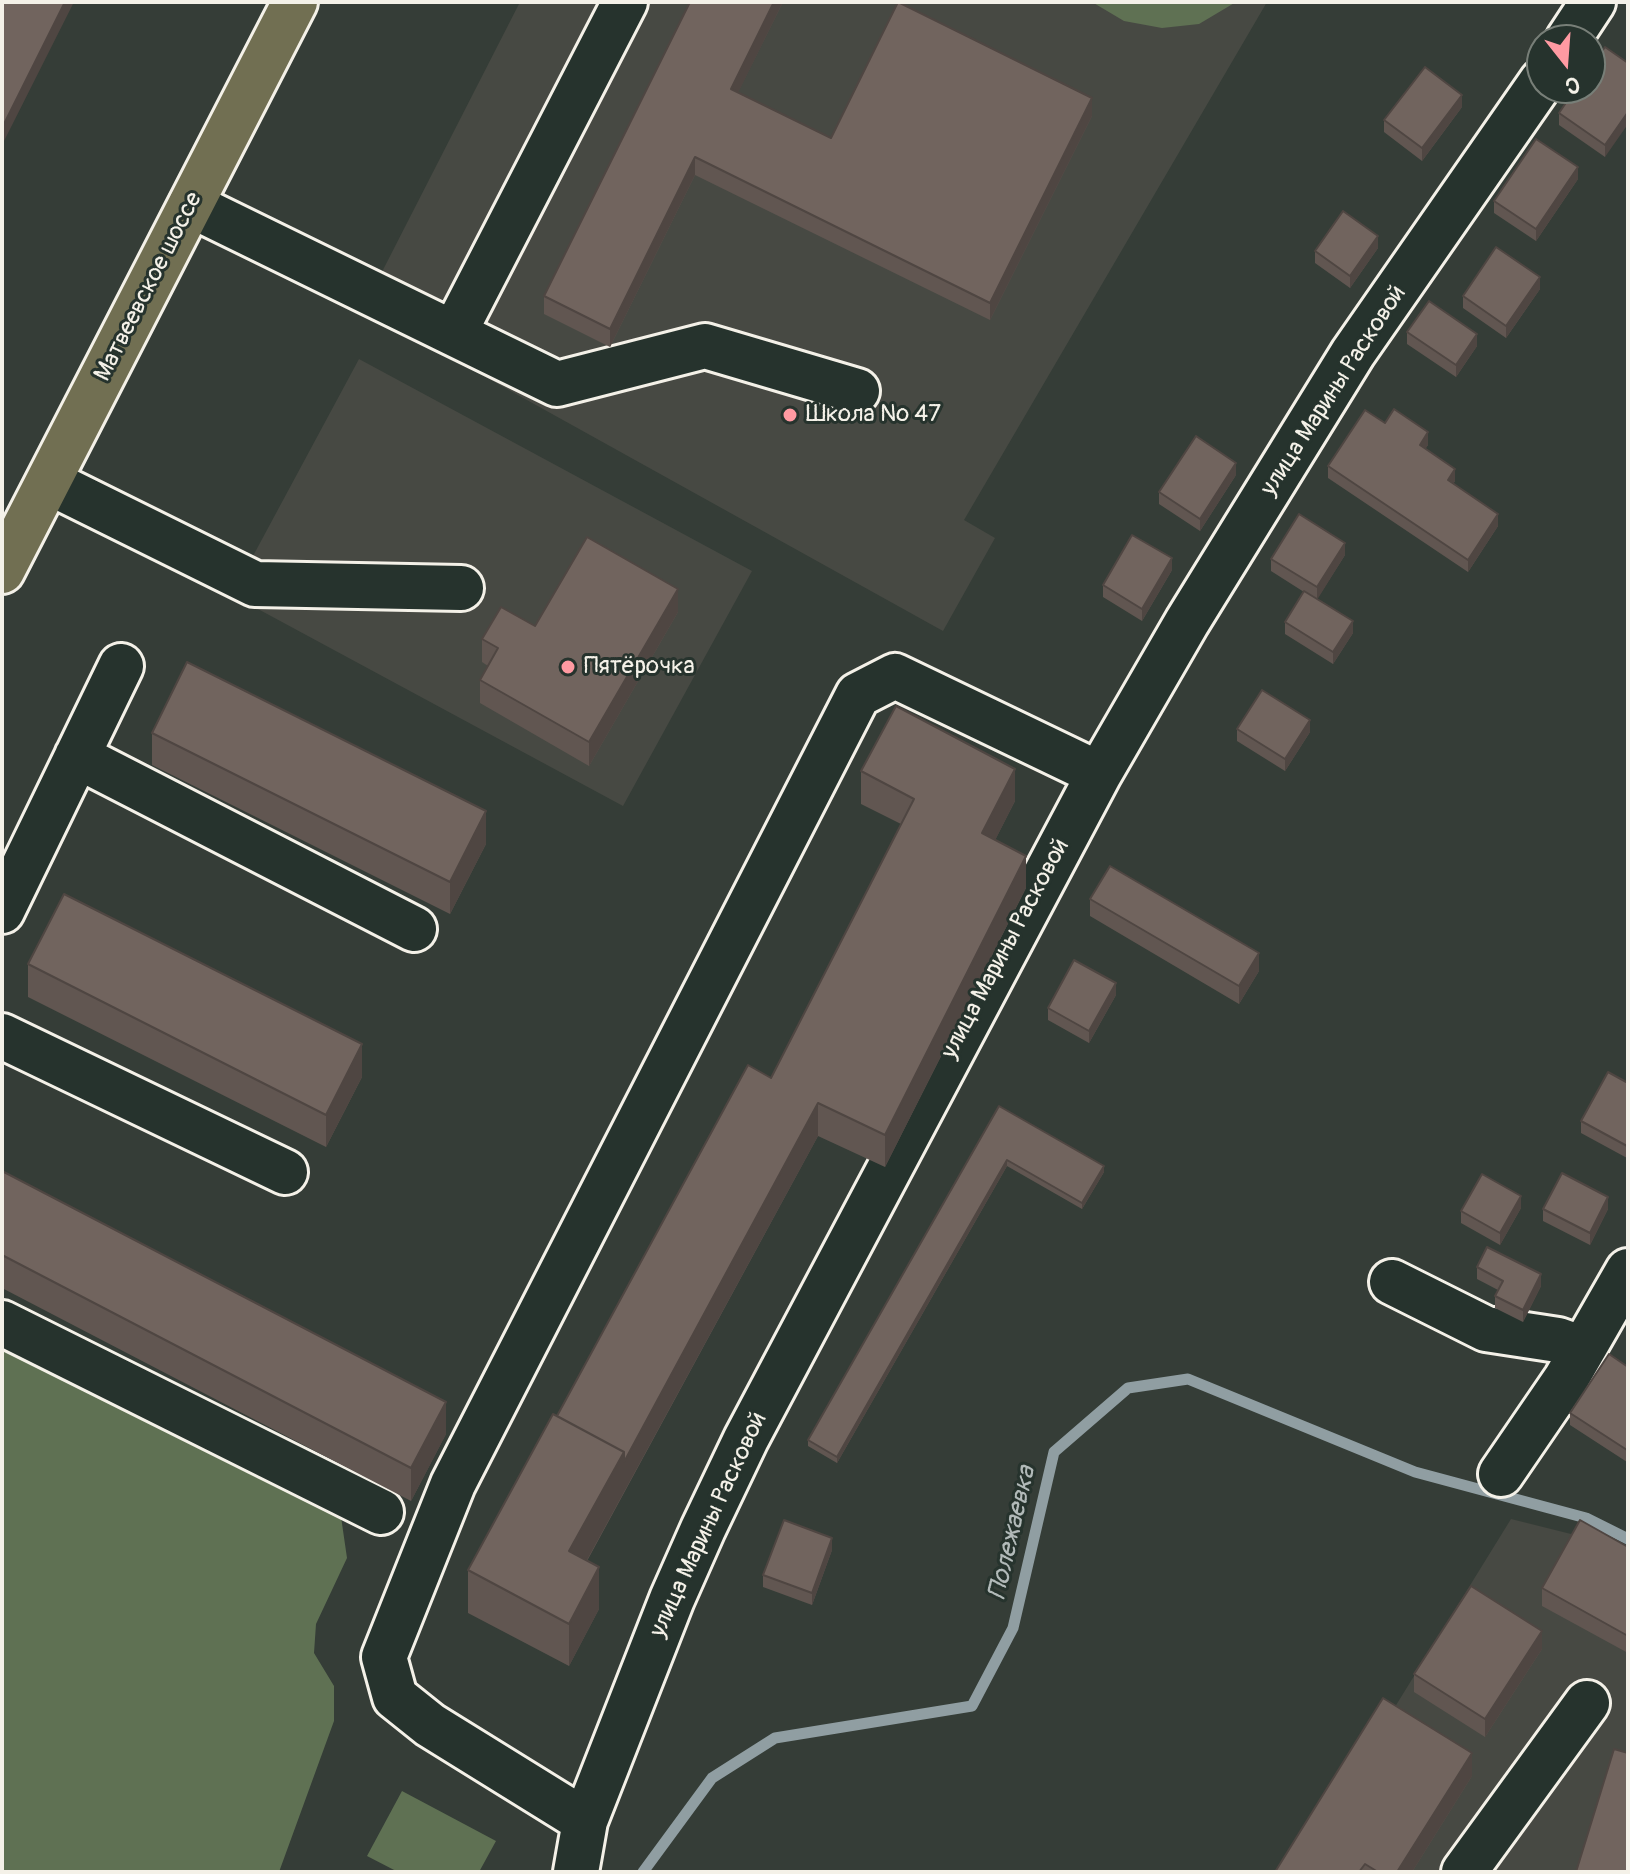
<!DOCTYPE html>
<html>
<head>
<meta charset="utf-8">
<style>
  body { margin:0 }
  #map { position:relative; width:1630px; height:1874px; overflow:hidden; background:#353d37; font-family:Pangolin,sans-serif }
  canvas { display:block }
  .frame { position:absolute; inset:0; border:4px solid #f4f1e8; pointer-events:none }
  .north { position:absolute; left:1526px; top:24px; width:80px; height:80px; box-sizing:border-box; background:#26332d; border:2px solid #787f78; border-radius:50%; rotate:163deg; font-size:22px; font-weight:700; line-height:32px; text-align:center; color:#f4f1e8 }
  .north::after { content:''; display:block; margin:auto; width:28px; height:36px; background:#ff9aa2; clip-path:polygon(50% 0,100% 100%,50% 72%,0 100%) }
</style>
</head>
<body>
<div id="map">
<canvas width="1630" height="1874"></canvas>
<div class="frame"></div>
<div class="north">С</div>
</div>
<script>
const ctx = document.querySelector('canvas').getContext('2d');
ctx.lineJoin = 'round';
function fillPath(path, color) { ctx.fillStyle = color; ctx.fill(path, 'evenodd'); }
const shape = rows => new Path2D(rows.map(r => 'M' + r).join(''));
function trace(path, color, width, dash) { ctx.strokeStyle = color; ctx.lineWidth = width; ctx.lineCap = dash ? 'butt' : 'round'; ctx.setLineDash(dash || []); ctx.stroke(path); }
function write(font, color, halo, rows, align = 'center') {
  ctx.font = font + ' Pangolin,sans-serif'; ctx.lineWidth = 6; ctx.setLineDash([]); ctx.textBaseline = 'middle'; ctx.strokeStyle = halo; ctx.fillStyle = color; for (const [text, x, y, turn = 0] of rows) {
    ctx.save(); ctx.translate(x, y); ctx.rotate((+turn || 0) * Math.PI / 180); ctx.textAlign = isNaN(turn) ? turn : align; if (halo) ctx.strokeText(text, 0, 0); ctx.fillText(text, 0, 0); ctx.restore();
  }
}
const built = shape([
  [520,2,1267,2,964,520,995,538,943,631,363,309],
  [359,359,752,571,623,806,232,595],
  [1511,1519,1579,1536,1628,1563,1628,1872,1293,1872]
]);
const green = shape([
  [1092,2,1236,2,1199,24,1162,28,1124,21],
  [2,1330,339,1503,347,1558,316,1624,314,1653,334,1686,334,1721,279,1872,2,1872],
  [402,1791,496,1841,479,1872,398,1872,367,1856]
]);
const stream = shape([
  [643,1872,712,1778,775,1738,972,1706,1013,1628,1054,1452,1128,1388,1188,1379,1415,1472,1586,1518,1628,1539]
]);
const minor = shape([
  [1568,40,1593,2],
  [191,205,557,384,705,346,857,391],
  [454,333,625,2],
  [49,482,255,584,461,588],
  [77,756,414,929],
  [2,911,121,666],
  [2,1036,285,1172],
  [1392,1282,1486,1329,1558,1340,1583,1349],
  [2,1323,381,1512],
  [1501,1474,1566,1379,1628,1271],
  [585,1821,430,1725,395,1697,384,1657,453,1484,858,695,895,676,1099,774],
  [576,1872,585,1821,672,1599,703,1529,746,1439,1099,774,1187,622,1353,353,1542,81],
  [1464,1872,1587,1703]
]);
const major = shape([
  [2,571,295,2]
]);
const wall = shape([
  [690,2,783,2,738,92,831,138,1092,116,990,320,695,175,610,347,544,314,544,296],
  [1628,63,1605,157,1559,125,1559,113],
  [1462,107,1422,161,1384,132,1384,120],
  [1578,179,1536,241,1494,213,1494,201],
  [1378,248,1350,288,1315,263,1315,251],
  [1540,289,1506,338,1463,308,1463,296],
  [1407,332,1477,346,1456,377,1407,344],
  [1385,423,1428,445,1425,449,1455,481,1453,484,1498,526,1468,572,1328,478,1328,466],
  [1236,475,1200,531,1159,504,1159,492],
  [1345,555,1317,599,1353,633,1333,664,1285,634,1285,622,1304,592,1271,571,1271,559],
  [1172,570,1142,621,1103,597,1103,585],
  [678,612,589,766,480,703,480,680,488,666,482,662,482,639,535,626],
  [1237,729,1310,732,1285,771,1237,741],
  [152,733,486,844,450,914,152,765],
  [861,771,1015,801,995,840,1026,888,885,1167,818,1136,587,1561,599,1609,569,1666,468,1613,468,1570,557,1416,771,1078,901,824,861,804],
  [1090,899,1259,971,1239,1004,1090,916],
  [28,964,362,1077,326,1147,28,997],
  [1116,995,1089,1043,1048,1020,1048,1008],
  [1628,1083,1628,1157,1627,1158,1581,1133,1581,1121],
  [999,1106,1104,1172,1082,1209,1007,1166,837,1463,808,1446,808,1440],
  [2,1171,446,1434,411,1501,2,1288],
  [1521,1208,1500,1245,1461,1223,1461,1211],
  [1543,1209,1608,1209,1590,1245,1543,1221],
  [1477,1267,1541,1286,1523,1322,1495,1308,1495,1296,1498,1290,1477,1279],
  [1628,1367,1627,1462,1570,1425,1570,1413],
  [1628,1547,1628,1653,1542,1606,1542,1588],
  [832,1550,812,1605,763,1587,763,1575],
  [1542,1649,1485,1737,1414,1692,1414,1674],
  [1472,1776,1412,1872,1275,1872]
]);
const shadedWall = shape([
  [65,2,74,2,2,145,2,128],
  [774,2,783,2,731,107,731,89],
  [1462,95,1462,107,1422,161,1422,148],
  [1092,98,1092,116,990,320,990,303],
  [1628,112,1628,124,1605,157,1605,145],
  [695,157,695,175,610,347,610,329],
  [1578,167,1578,179,1536,241,1536,229],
  [1378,236,1378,248,1350,288,1350,276],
  [1540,277,1540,289,1506,338,1506,326],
  [1477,334,1477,346,1456,377,1456,365],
  [1428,432,1428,445,1420,457,1420,445],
  [1236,463,1236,475,1200,531,1200,519],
  [1455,469,1455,481,1448,492,1448,480],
  [1498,514,1498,526,1468,572,1468,560],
  [1345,543,1345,555,1317,600,1317,587],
  [1172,558,1172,570,1142,621,1142,609],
  [678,589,678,612,589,766,589,742],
  [1353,621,1353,633,1333,664,1333,652],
  [1310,720,1310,732,1285,771,1285,759],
  [1015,769,1015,801,982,866,982,833],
  [486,811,486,844,450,914,450,882],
  [1026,856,1026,888,885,1167,885,1135],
  [1259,953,1259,971,1239,1004,1239,986],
  [1116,983,1116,995,1089,1043,1089,1031],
  [362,1044,362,1077,326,1147,326,1115],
  [818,1103,818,1136,569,1593,569,1551],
  [1007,1160,1007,1166,837,1463,837,1457],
  [1104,1166,1104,1172,1082,1209,1082,1203],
  [1521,1196,1521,1208,1500,1245,1500,1233],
  [1608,1197,1608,1209,1590,1245,1590,1233],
  [1541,1274,1541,1286,1523,1322,1523,1310],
  [446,1402,446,1434,411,1501,411,1468],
  [832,1538,832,1550,812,1605,812,1593],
  [599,1567,599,1609,569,1666,569,1624],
  [1542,1631,1542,1649,1485,1737,1485,1719],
  [1472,1753,1472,1776,1412,1872,1397,1872]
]);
const building = shape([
  [2,2,65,2,2,128,2,2],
  [690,2,774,2,731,89,831,138,898,2,1092,98,990,303,695,157,610,329,544,296,690,2],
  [1605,47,1628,63,1628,112,1605,145,1559,113,1576,88,1590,88,1590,68,1605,47],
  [1425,67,1462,95,1422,148,1384,120,1425,67],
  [1536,139,1578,167,1536,229,1494,201,1536,139],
  [1343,211,1378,236,1350,276,1315,251,1343,211],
  [1496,247,1540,277,1506,326,1463,296,1496,247],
  [1429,301,1477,334,1456,365,1407,332,1429,301],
  [1394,409,1428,432,1420,445,1455,469,1448,480,1498,514,1468,560,1328,466,1365,410,1385,423,1394,409],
  [1196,436,1236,463,1200,519,1159,492,1196,436],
  [1299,514,1345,543,1317,587,1271,559,1299,514],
  [1132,535,1172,558,1142,609,1103,585,1132,535],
  [587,537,678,589,589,742,480,680,498,648,482,639,501,607,535,626,587,537],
  [1304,591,1353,621,1333,652,1285,622,1304,591],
  [187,662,486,811,450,882,152,733,187,662],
  [1262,690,1310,720,1285,759,1237,729,1262,690],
  [896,706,1015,769,982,833,1026,856,885,1135,818,1103,624,1462,624,1452,557,1416,748,1065,771,1078,914,799,861,771,896,706],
  [1110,866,1259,953,1239,986,1090,899,1110,866],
  [64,894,362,1044,326,1115,28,964,64,894],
  [1074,960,1116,983,1089,1031,1048,1008,1074,960],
  [1608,1072,1628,1083,1627,1146,1581,1121,1608,1072],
  [999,1106,1104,1166,1082,1203,1007,1160,837,1457,808,1440,999,1106],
  [2,1171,446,1402,411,1468,2,1255,2,1171],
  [1562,1173,1608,1197,1590,1233,1543,1209,1562,1173],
  [1482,1174,1521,1196,1500,1233,1461,1211,1482,1174],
  [1487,1247,1541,1274,1523,1310,1495,1296,1503,1281,1477,1267,1487,1247],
  [1609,1354,1628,1367,1628,1448,1627,1450,1570,1413,1609,1354],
  [553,1414,624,1452,569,1551,599,1567,569,1624,468,1570,553,1414],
  [784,1520,832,1538,812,1593,763,1575,784,1520],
  [1580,1520,1628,1547,1628,1636,1542,1588,1580,1520],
  [1471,1586,1542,1631,1485,1719,1414,1674,1471,1586],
  [1383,1698,1472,1753,1397,1872,1378,1872,1365,1864,1359,1872,1275,1872,1383,1698],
  [1614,1749,1628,1753,1628,1872,1576,1872,1614,1749]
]);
const markers = [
  [790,415,8,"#ff9aa2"],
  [568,667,8,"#ff9aa2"]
];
const streetNames = [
  ["Матвеевское шоссе",149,287,-63],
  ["улица Марины Расковой",1334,391,-57],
  ["улица Марины Расковой",1006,949,-62],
  ["улица Марины Расковой",709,1525,-65]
];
const poiNames = [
  ["Школа № 47",806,415],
  ["Пятёрочка",584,667]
];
const waterNames = [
  ["Полежаевка",1013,1533,-77]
];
fillPath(built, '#474943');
fillPath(green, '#5f7153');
trace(stream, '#909ea2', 11);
trace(minor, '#f4f1e8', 50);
trace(major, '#f4f1e8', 50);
trace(minor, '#26332d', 44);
trace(major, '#716f52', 44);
fillPath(wall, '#615651');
fillPath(shadedWall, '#4f4642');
fillPath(building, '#71645e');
trace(building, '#4f4642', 2);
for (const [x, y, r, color] of markers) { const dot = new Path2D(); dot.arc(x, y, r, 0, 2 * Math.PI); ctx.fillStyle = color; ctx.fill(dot); trace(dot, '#26332d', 3); }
write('24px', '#f4f1e8', '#26332d', streetNames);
write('24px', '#f4f1e8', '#26332d', poiNames, 'left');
write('italic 26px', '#b2bab9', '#26332d', waterNames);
</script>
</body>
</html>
